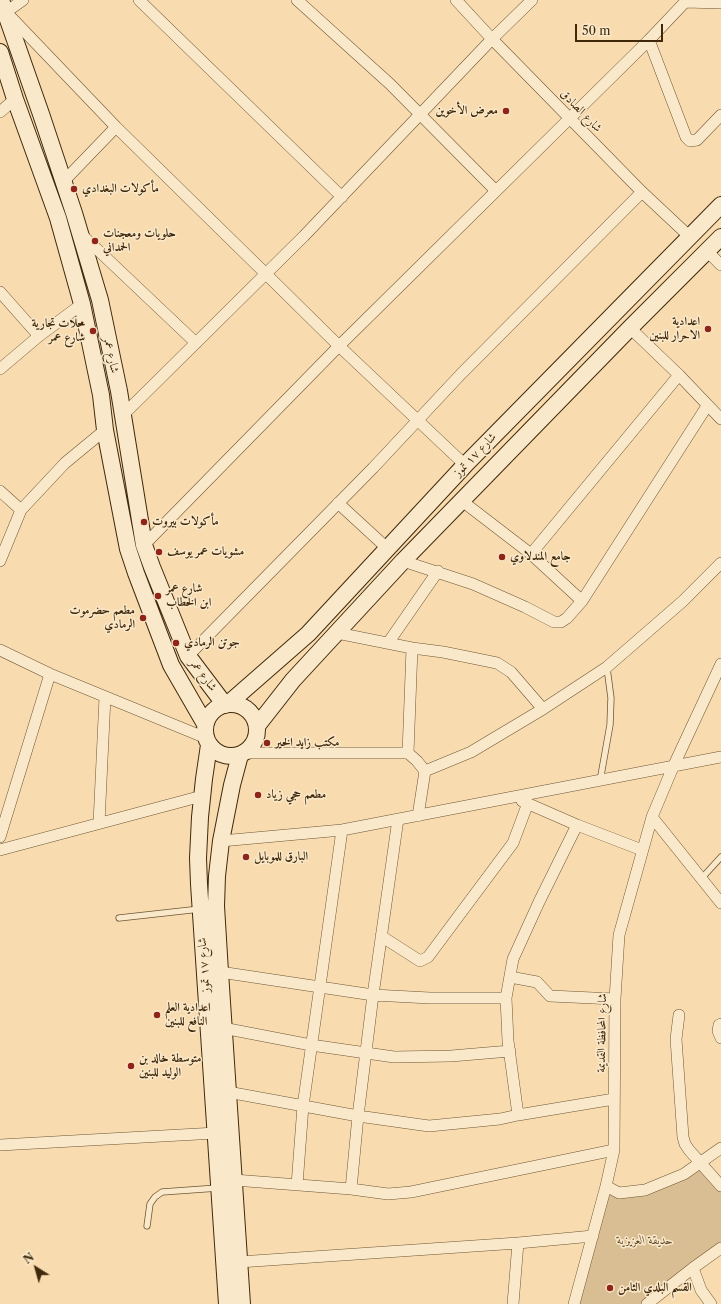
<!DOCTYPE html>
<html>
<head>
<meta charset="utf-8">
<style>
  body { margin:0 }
  #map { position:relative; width:721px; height:1304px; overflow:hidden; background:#f8dcaf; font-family:"Libre Caslon Text",serif }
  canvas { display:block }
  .north { position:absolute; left:16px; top:1248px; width:40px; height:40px; -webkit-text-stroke:3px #fae8cb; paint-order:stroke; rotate:323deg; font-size:11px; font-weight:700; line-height:16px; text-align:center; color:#40290b }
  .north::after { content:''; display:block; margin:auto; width:14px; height:18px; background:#40290b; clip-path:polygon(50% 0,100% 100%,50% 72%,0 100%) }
  .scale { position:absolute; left:575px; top:24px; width:88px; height:18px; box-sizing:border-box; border:2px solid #40290b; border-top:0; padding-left:5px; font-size:12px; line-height:14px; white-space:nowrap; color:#40290b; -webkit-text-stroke:3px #fae8cb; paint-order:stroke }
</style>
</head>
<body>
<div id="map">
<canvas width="721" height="1304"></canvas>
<div class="north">N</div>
<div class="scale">50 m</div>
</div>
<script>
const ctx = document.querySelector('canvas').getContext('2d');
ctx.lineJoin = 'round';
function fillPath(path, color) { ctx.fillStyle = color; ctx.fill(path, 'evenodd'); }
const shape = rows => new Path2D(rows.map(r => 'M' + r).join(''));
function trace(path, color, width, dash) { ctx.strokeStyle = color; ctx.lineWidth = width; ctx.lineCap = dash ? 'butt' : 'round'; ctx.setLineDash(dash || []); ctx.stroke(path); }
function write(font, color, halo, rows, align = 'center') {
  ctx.font = font + ' "Libre Caslon Text",Amiri,serif'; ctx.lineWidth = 3; ctx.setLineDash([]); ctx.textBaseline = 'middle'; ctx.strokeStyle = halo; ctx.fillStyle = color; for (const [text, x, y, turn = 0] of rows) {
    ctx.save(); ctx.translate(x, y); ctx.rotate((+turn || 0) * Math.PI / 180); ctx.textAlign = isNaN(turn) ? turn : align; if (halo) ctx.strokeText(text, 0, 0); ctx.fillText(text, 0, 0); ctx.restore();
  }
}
const green = shape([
  [699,1164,721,1188,721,1249,645,1304,574,1304,605,1190,645,1190]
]);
const service = shape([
  [600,781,610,725,611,698,607,668],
  [701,879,721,857],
  [119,918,200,909],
  [147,1226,150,1204,155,1197,162,1192,218,1188]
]);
const minor = shape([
  [23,0,6,12,116,127,266,274,339,346,465,465],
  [139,0,342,197],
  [297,0,390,84,496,191],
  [456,0,492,39,642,192,690,237],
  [685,2,721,3],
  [649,40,686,137,690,141,697,140,721,115],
  [0,112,15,99],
  [63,182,116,127],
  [82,235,196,343],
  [707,251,721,265],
  [0,292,39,336],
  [630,328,679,375,721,419],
  [0,369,39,336,82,304],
  [123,415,304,236,492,39,532,0],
  [0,491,21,510],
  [462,501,531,554,582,601],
  [338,503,388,549],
  [144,545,339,346,570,118,649,40,687,0],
  [531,554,679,375],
  [0,561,21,510,65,463,105,430],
  [403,561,473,584,525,607,554,622,561,622,567,618,582,601,707,406],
  [337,633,412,648,443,652,497,663,511,672,543,709],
  [388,643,438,571],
  [0,650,50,674,206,738],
  [188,656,373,468,461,374,642,192],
  [245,753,408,753,417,761,425,771,471,752,543,709,607,667,683,601,721,563],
  [408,753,412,648],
  [522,801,577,825,642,850],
  [418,816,425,771],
  [652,817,721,903],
  [99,823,105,697],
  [0,837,50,674],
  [221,841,342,830,721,757],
  [0,850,202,796],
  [381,936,420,961,428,957,513,843,528,803],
  [220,972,373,995,430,998,506,998],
  [510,977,537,982,550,996,615,999],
  [679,1015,676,1039,683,1137,685,1144,689,1150,721,1186],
  [721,1024,719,1025,718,1031,721,1038],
  [223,1028,311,1045,394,1057,451,1056,510,1051],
  [228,1092,358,1116,429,1126,500,1119,518,1115,614,1099],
  [518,1115,508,1041,506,998,513,959,539,902,577,825],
  [0,1145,216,1133],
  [234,1180,351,1189,388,1194,411,1192,614,1150],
  [297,1185,303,1106,342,830],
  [606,1186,619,1193,645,1190,684,1174,721,1148],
  [351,1189,358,1116,373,995,398,819],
  [239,1262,518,1243,593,1236],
  [693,1268,701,1290,711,1304],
  [513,1304,518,1243],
  [574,1304,606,1186,614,1150,615,999,619,935,652,817,673,767,721,664],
  [647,1304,693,1268,721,1248]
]);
const secondary = shape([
  [1,0,41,114,74,213,100,300,119,391,144,545,152,567,188,656,225,705],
  [0,52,15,99,58,218,82,304,101,395,105,430,128,549,136,573,171,665,205,724],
  '205 730a26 26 0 1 1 52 0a26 26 0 1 1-52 0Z',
  [228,704,308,634,465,465,721,205],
  [257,726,293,680,403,561,630,328,721,237],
  [209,745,204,779,200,817,198,858,199,884,227,1304],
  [240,755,232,785,221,841,217,876,216,906,220,972,242,1304]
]);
const markers = [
  [506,111,4,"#8f2418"],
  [74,189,4,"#8f2418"],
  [95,241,4,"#8f2418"],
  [708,329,4,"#8f2418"],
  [93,331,4,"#8f2418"],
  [144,522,4,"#8f2418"],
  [159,552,4,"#8f2418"],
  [502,557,4,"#8f2418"],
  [158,596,4,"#8f2418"],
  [143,618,4,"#8f2418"],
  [176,643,4,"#8f2418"],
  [267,743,4,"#8f2418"],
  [258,795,4,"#8f2418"],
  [246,857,4,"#8f2418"],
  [157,1015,4,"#8f2418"],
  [131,1066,4,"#8f2418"],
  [610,1288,4,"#8f2418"]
];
const poiNames = [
  ["معرض الأخوين",498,111,"right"],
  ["مأكولات البغدادي",82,189],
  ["حلويات ومعجنات",103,234],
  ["الحمداني",103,248],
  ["اعدادية",700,322,"right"],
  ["الاحرار للبنين",700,336,"right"],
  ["محلات تجارية",85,324,"right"],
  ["شارع عمر",85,338,"right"],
  ["مأكولات بيروت",152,522],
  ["مشويات عمر يوسف",167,552],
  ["جامع المندلاوي",510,557],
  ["شارع عمر",166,589],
  ["ابن الخطاب",166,603],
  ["مطعم حضرموت",135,611,"right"],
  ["الرمادي",135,625,"right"],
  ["جوتن الرمادي",184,643],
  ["مكتب زايد الخير",275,743],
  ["مطعم حجي زياد",266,795],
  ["البارق للموبايل",254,857],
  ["اعدادية العلم",165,1008],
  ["النافع للبنين",165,1022],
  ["متوسطة خالد بن",139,1059],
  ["الوليد للبنين",139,1073],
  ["القسم البلدي الثامن",618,1288]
];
const streetNames = [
  ["شارع الصادق",581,111,46],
  ["شارع عمر",111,355,78],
  ["شارع ١٧ تموز",475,455,-46],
  ["شارع عمر",203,675,53],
  ["شارع ١٧ تموز",204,965,-94],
  ["شارع المحافظة القديمة",602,1033,-89]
];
const parkNames = [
  ["حديقة العزيزية",645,1241]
];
fillPath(green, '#d9be93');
trace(service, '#6e5634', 7);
trace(minor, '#6e5634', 12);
trace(secondary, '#40290b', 18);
trace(service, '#fae8cb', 5.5);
trace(minor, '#fae8cb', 11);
trace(secondary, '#fae8cb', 16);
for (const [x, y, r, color] of markers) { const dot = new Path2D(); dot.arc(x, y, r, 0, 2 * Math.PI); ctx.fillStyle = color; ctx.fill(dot); trace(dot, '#fae8cb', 1.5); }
write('bold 12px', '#40290b', '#fae8cb', poiNames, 'left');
write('12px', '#40290b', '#fae8cb', streetNames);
write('italic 12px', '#5f4726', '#fae8cb', parkNames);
</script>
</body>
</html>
